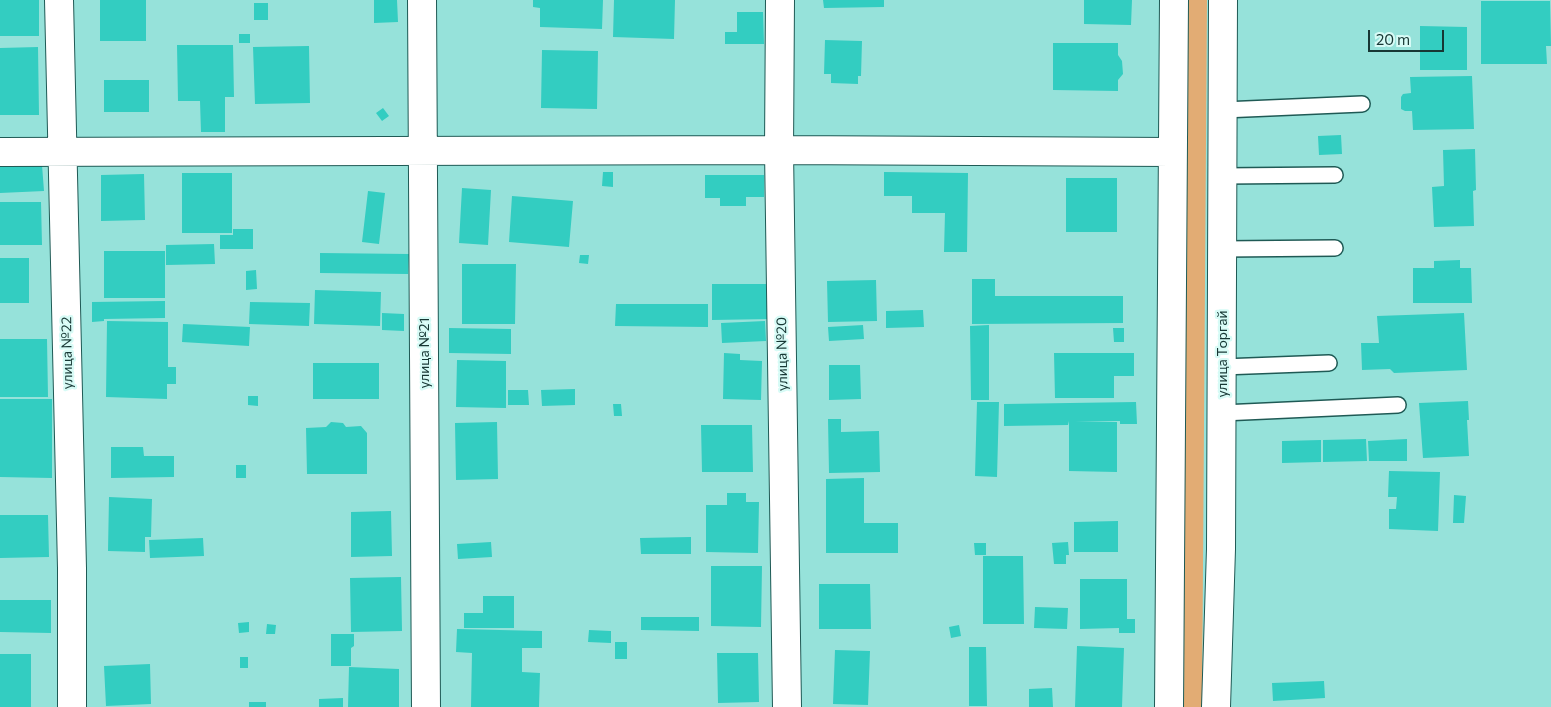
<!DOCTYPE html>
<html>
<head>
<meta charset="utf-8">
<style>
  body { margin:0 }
  #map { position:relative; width:1551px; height:707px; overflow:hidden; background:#96e2da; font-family:Commissioner,sans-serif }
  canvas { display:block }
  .scale { position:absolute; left:1368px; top:30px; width:76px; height:22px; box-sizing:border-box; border:2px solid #173734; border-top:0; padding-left:6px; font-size:15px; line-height:18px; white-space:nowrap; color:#173734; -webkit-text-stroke:4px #d7fbf6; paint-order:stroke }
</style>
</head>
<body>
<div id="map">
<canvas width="1551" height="707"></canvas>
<div class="scale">20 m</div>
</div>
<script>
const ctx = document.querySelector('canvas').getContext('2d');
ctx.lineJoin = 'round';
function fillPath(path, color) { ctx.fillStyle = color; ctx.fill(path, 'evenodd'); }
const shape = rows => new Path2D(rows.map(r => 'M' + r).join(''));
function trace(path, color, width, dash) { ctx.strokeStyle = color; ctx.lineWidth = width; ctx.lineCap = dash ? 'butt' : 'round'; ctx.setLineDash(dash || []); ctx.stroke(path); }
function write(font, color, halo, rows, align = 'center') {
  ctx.font = font + ' Commissioner,sans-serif'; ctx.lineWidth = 4.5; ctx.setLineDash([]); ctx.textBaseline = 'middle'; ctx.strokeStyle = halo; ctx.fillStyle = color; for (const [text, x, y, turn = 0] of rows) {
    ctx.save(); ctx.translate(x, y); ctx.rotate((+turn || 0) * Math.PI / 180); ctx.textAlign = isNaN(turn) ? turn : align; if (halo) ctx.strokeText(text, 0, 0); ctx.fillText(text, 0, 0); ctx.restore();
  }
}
const green = shape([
  [1185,0,1207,0,1202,707,1184,707]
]);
const building = shape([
  [0,0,39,0,39,36,0,36],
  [100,0,146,0,146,41,100,41],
  [374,0,397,0,398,22,374,23],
  [533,0,603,0,602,29,540,27,540,8,533,7],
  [614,0,675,0,674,39,613,37],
  [823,0,884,0,884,7,824,8],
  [1084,0,1132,0,1131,25,1084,24],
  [1481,1,1550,1,1551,46,1546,46,1547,64,1481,64],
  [254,3,268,3,268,20,254,20],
  [737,12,763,12,764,44,725,44,725,32,737,32],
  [1420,26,1467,27,1467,70,1420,70],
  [239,34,250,34,250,43,239,43],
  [825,40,862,41,861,76,858,76,858,84,831,83,831,74,824,74],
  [1053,43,1118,43,1118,55,1122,61,1123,74,1118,80,1118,91,1053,90],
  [177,45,233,45,234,97,225,97,225,132,201,132,200,101,178,101],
  [309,46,310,103,255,104,253,47],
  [38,47,39,115,0,115,0,48],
  [542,50,598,51,597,109,541,108],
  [1472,76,1474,129,1413,130,1412,111,1405,111,1401,109,1401,97,1403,94,1411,93,1410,77],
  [104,80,149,80,149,112,104,112],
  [383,108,389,116,382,121,376,113],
  [1341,135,1342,154,1319,155,1318,136],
  [1475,149,1476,190,1473,191,1474,226,1434,227,1432,187,1444,186,1443,150],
  [42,165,44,191,0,193,0,167],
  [603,172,613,172,613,187,602,186],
  [884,172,968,173,967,252,944,252,945,213,912,213,912,196,884,196],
  [182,173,232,173,232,233,182,233],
  [144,174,145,220,101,221,101,175],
  [705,175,764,175,764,197,746,197,746,206,720,206,720,198,705,198],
  [1066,178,1117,178,1117,232,1066,232],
  [462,188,491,190,488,245,459,243],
  [368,191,385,193,379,244,362,242],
  [512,196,573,201,569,247,509,242],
  [0,202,41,202,42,245,0,245],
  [233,229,253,229,253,249,220,249,220,235,233,235],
  [214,244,215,264,166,265,166,245],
  [104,251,165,251,165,298,104,298],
  [320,253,409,254,408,274,320,273],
  [580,255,589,255,588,264,579,263],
  [0,258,29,258,29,303,0,303],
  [1460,260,1460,268,1471,268,1472,303,1413,303,1413,268,1434,268,1434,261],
  [462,264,516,264,515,324,462,324],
  [256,270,257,289,246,290,246,271],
  [972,279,995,279,995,296,1123,296,1123,323,972,324],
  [876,280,877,321,828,322,827,281],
  [712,284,772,284,772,319,712,320],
  [315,290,381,292,380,326,314,324],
  [165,301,165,318,104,319,104,321,92,322,92,302],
  [250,302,310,303,309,326,249,324],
  [616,304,708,304,708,327,615,326],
  [923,310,924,327,886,328,886,311],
  [382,313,404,314,404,331,382,330],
  [1464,313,1467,370,1394,373,1390,369,1362,370,1361,343,1379,343,1377,316],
  [107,321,168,322,168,367,176,367,176,384,167,384,167,399,106,397],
  [765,321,766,341,722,343,721,323],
  [183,324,250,327,249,346,182,342],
  [863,325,864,339,829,341,828,327],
  [989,325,989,400,971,400,970,326],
  [449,328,511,329,511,354,449,353],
  [1113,328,1124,328,1124,342,1114,342],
  [0,339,47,339,48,397,0,397],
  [724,353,740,354,740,360,762,361,761,400,723,399],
  [1054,353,1134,353,1134,376,1114,376,1114,398,1055,398],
  [457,360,506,361,506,408,456,407],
  [313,363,379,363,379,399,313,399],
  [829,365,860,365,861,399,829,400],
  [575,389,575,405,542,406,541,390],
  [508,390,528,390,529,405,508,405],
  [248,396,258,396,258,406,248,405],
  [0,399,52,399,52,478,0,477],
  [1468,401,1469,420,1467,420,1469,456,1423,458,1419,403],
  [977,402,999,402,997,477,975,476],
  [1136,402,1137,424,1120,424,1120,421,1075,421,1117,422,1117,472,1069,471,1069,421,1068,425,1004,426,1004,404],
  [613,404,621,404,622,416,614,416],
  [828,419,841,419,841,432,879,431,880,472,829,473],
  [331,422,343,423,346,427,361,426,367,433,367,474,307,474,306,428,326,427],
  [497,422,498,479,456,480,455,423],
  [701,425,752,425,753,472,702,472],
  [1366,439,1367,461,1323,462,1323,440],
  [1407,439,1407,461,1369,461,1368,441],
  [1321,440,1321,462,1282,463,1282,441],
  [111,447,143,447,144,456,174,456,174,477,111,478],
  [236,465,246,465,246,478,236,478],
  [1389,471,1440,472,1438,531,1389,529,1389,509,1396,509,1397,497,1388,497],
  [864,478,864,523,898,523,898,553,826,553,826,479],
  [727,493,746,493,746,502,759,502,758,553,706,552,706,505,727,505],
  [1454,495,1466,496,1464,523,1453,523],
  [109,497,152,499,151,537,145,537,145,552,108,551],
  [391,511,392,556,351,557,351,512],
  [0,515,48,515,49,557,0,558],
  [1118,521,1118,552,1074,552,1074,522],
  [691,537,691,554,641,554,640,538],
  [203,538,204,556,150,558,149,540],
  [491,542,492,557,458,559,457,544],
  [1068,542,1069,555,1066,555,1066,564,1054,564,1052,543],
  [974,543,986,543,986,555,975,555],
  [983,556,1023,556,1024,624,983,624],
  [711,566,762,566,761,627,711,626],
  [401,577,402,631,351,632,350,578],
  [1080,579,1127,579,1127,619,1135,619,1135,633,1119,633,1119,628,1080,629],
  [819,584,870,584,871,629,819,629],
  [483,596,514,596,514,628,464,628,464,613,483,613],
  [0,600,51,600,51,633,0,632],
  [1035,607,1068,608,1067,629,1034,628],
  [641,617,699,617,699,631,641,630],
  [249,622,249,632,239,633,238,623],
  [267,624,276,625,275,634,266,634],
  [959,625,961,636,951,638,949,627],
  [457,629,542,631,542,648,522,648,522,672,540,673,539,707,471,707,472,653,456,652],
  [589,630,611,631,611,643,588,642],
  [331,634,354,634,354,646,351,648,351,666,331,666],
  [615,642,627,642,627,659,615,659],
  [1077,646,1124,648,1122,707,1075,707],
  [969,647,986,647,987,706,969,706],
  [835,650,870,651,868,705,833,704],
  [717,653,758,653,759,702,718,703],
  [0,654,31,654,31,707,0,707],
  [240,657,248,657,248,668,240,668],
  [150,664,151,704,106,706,104,666],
  [349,667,399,669,399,707,348,707],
  [1324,681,1325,698,1273,701,1272,683],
  [1052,688,1053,707,1029,707,1029,689],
  [343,698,343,707,319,707,319,699],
  [249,702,266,702,266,707,249,707]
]);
const service = shape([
  [1223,110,1362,104],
  [1223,176,1335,175],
  [1222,249,1335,248],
  [1222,367,1329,363],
  [1222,413,1398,405]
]);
const minor = shape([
  [59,0,72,568,72,707],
  [422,0,426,707],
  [780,0,779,150,787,707],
  [0,152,779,150,1172,152],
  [1169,707,1174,0],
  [1216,707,1221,549,1223,0]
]);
const streetNames = [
  ["улица №22",67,353,-91],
  ["улица №21",424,353,-90],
  ["улица №20",782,354,-91],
  ["улица Торгай",1222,354,-90]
];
fillPath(green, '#e2ac74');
fillPath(building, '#33cdc1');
trace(service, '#1f5a55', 18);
trace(minor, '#1f5a55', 30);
trace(service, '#fff', 15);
trace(minor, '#fff', 28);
write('14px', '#173734', '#d7fbf6', streetNames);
</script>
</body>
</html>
